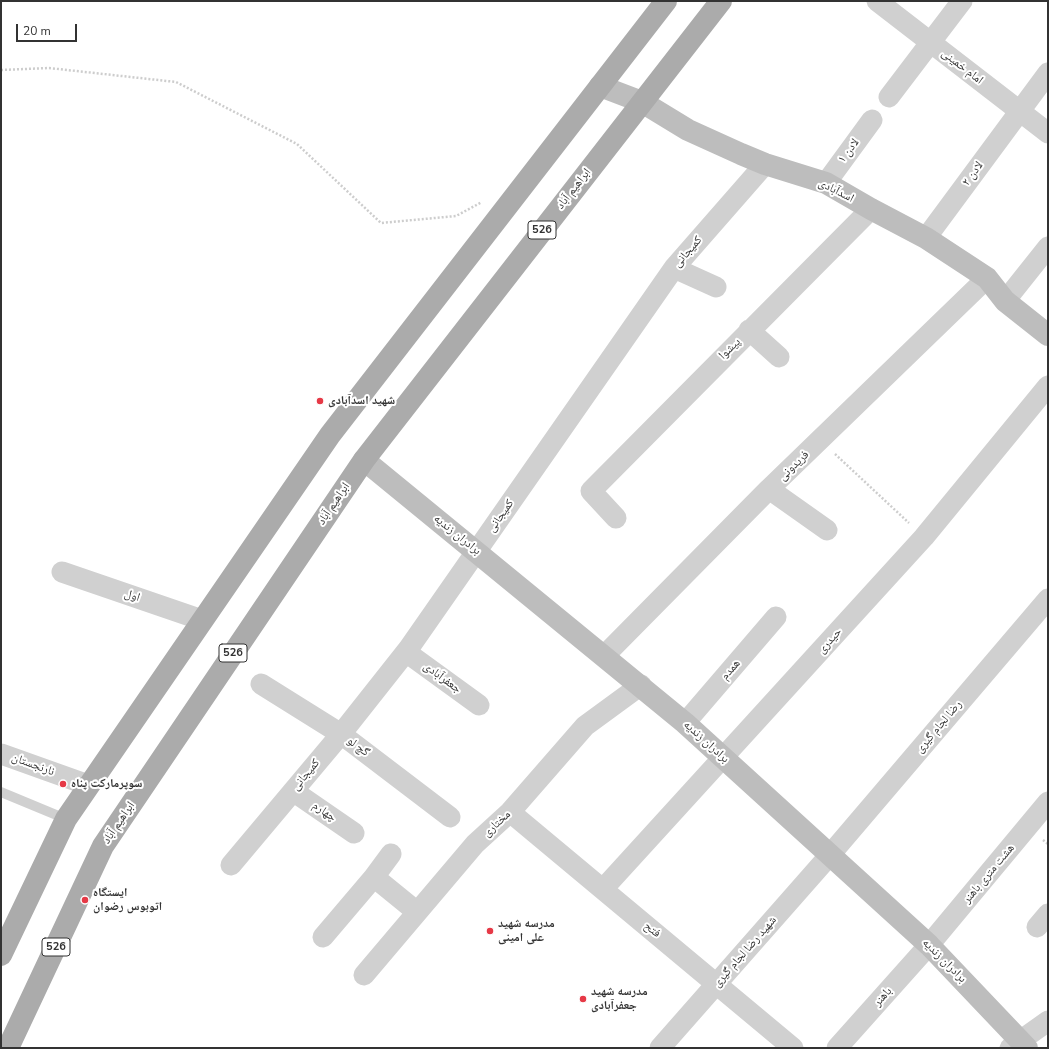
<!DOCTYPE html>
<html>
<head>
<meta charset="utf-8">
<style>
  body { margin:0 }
  #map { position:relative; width:1049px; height:1049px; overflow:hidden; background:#fff; font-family:"Nunito Sans",sans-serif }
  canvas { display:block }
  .frame { position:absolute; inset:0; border:2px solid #333; pointer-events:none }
  .scale { position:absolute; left:16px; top:24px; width:61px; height:18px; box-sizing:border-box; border:2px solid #333; border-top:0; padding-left:5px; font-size:12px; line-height:14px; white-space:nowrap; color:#333; -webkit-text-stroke:3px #fff; paint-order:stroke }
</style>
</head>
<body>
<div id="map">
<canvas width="1049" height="1049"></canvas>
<div class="frame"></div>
<div class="scale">20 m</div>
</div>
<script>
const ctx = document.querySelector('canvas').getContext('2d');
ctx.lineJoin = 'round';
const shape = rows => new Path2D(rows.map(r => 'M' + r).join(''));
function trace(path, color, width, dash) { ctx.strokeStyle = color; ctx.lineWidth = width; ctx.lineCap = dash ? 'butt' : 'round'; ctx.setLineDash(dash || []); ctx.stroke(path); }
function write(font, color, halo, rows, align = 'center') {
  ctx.font = font + ' "Nunito Sans","Noto Naskh Arabic",sans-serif'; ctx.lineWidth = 4; ctx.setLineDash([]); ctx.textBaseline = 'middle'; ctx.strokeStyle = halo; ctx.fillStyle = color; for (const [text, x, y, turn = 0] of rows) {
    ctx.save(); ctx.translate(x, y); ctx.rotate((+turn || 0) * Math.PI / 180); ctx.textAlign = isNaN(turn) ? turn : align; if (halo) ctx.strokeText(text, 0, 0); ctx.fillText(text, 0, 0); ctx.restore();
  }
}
const path = shape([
  [1,70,49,68,176,82,297,144,381,223,456,216,482,202],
  [835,454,909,523],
  [1043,840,1048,844]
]);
const lane = shape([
  [1,792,66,819]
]);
const street = shape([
  [877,1,1048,133],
  [889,97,962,1],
  [826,183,872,120],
  [926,238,1048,73],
  [674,268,716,287],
  [1005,301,1048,247],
  [749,330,779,357],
  [769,489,827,530],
  [616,518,591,491,871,209],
  [62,572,202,620],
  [406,652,479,705],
  [604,656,769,489,987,278],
  [261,684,341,734,450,817],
  [685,723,776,617],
  [1,754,88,785],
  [293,791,354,833],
  [510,812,793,1048],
  [231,865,341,734,409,648,674,268,765,164],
  [374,877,391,854],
  [603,889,924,537,1048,386],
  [1037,927,1048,914],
  [323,937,374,877,417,912],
  [364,975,475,844,510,812,585,726,641,685],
  [660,1048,829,856,1048,599],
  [837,1048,929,945,1048,802],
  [1010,1048,1048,1021]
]);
const secondary = shape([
  [600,86,642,102,688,130,741,154,765,164,826,183,871,209,926,238,987,278,1005,301,1048,335],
  [364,460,685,723,929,945,1027,1048]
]);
const primary = shape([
  [1,955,66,819,330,435,666,1],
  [8,1048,103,846,364,460,721,1]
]);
const markers = [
  [320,401,4,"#e63946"],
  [63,784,4,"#e63946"],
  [85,900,4,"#e63946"],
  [490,931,4,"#e63946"],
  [583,999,4,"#e63946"]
];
const shields = [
  [542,230,28],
  [233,653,28],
  [56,947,28]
];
const shieldNames = [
  ["526",542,230],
  ["526",233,653],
  ["526",56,947]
];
const streetNames = [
  ["امام خمینی",962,67,38],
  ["لادن ۱",849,151,-53],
  ["لادن ۲",973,174,-54],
  ["ابراهیم آباد",574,189,-52],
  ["اسدآبادی",836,191,27],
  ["کمیجانی",688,252,-49],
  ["پیشوا",730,349,-45],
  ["فریدونی",794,466,-44],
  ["ابراهیم آباد",334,504,-56],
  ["کمیجانی",501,516,-55],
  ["برادران زندیه",457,535,39],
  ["اول",132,596,19],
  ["حیدری",830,641,-48],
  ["همدم",731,670,-49],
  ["جعفرآبادی",442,678,36],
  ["رضا لجام گیری",939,727,-50],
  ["برادران زندیه",706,742,42],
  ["گچ لو",358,747,37],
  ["نارنجستان",33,765,20],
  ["کمیجانی",306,775,-50],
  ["چهارم",324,812,35],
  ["ابراهیم آباد",119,823,-56],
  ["مختاری",497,824,-43],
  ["هشت متری باهنر",989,874,-50],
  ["فتح",652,930,40],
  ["شهید رضا لجام گیری",745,952,-49],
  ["برادران زندیه",944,961,45],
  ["باهنر",883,997,-48]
];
const poiNames = [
  ["شهید اسدآبادی",328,401],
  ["سوپرمارکت پناه",71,784],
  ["ایستگاه",93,893],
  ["اتوبوس رضوان",93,907],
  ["مدرسه شهید",498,924],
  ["علی امینی",498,938],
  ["مدرسه شهید",591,992],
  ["جعفرآبادی",591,1006]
];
trace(path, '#cdcdcd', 2.5, [2, 2]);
trace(lane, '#d0d0d0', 10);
trace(street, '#d0d0d0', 21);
trace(secondary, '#bdbdbd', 22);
trace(primary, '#ababab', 22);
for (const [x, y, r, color] of markers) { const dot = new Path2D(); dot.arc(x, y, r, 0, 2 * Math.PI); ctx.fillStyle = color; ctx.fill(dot); trace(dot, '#fff', 1.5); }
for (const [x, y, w] of shields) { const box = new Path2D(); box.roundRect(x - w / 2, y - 9, w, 18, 3); ctx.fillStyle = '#fff'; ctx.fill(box); trace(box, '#333', 1); }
write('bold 11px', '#333', null, shieldNames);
write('12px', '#333', '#fff', streetNames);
write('bold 12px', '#333', '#fff', poiNames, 'left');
</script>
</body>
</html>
